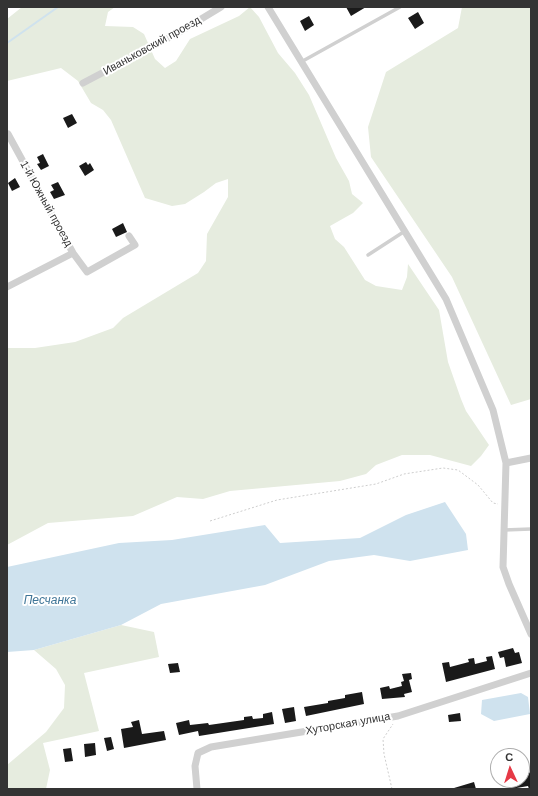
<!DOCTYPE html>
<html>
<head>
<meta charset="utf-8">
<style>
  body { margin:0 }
  #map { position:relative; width:538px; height:796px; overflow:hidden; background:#fff; font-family:Helvetica,sans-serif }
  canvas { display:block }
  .frame { position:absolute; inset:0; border:8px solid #333; pointer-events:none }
  .north { position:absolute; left:490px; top:748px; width:40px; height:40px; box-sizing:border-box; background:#fff; border:1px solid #adadad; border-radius:50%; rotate:356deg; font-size:11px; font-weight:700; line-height:16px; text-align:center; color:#333 }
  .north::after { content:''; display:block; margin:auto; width:14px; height:18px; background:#e63946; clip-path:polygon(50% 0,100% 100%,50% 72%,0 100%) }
</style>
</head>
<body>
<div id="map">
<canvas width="538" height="796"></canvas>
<div class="frame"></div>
<div class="north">С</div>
</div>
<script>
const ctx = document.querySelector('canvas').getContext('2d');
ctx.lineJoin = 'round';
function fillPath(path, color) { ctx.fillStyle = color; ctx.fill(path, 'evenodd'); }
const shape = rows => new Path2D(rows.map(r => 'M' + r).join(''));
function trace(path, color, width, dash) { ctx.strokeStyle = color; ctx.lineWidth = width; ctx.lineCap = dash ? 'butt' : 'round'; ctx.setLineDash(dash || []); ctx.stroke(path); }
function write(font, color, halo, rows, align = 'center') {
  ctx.font = font + ' Helvetica,sans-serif'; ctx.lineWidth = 4; ctx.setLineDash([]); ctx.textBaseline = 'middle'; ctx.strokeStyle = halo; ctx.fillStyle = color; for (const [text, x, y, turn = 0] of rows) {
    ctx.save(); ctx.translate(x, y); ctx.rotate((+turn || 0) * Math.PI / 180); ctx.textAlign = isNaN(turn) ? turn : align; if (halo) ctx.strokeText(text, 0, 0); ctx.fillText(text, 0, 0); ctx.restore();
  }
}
const green = shape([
  [22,7,115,7,108,12,105,26,133,27,144,34,155,59,165,68,176,61,190,39,239,16,250,7,259,17,278,53,295,73,309,95,336,158,349,181,352,194,363,203,353,213,330,226,335,239,344,247,365,280,376,286,402,290,407,277,408,264,439,310,448,362,461,399,466,411,489,445,481,456,471,466,430,455,402,455,376,465,366,474,340,481,230,491,203,499,177,497,133,516,48,523,7,545,7,348,35,348,75,342,113,328,123,318,198,273,206,261,207,234,228,197,228,179,216,183,204,192,185,204,172,206,145,198,111,120,103,110,91,103,78,81,61,68,7,81,7,19],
  [462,7,531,7,531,399,511,405,452,277,371,157,368,127,386,72,458,28],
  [121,625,154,632,159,657,84,673,99,731,43,743,50,770,46,789,7,789,7,765,46,732,64,708,65,685,56,669,34,650]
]);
const water = shape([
  [445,502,466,534,468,550,410,561,374,555,329,561,265,585,161,604,121,625,34,650,7,652,7,567,119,543,172,540,265,525,280,543,360,538,406,515],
  [521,693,528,697,530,714,494,721,481,714,482,700]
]);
const stream = shape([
  [7,43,58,7]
]);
const building = shape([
  [346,7,366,7,351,16],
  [418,12,424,23,415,29,408,18],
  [309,16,314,25,305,31,300,21],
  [72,114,77,123,68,128,63,118],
  [43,154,49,166,41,170,37,164,40,163,37,157],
  [86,162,88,165,90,163,94,170,85,176,79,166],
  [15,178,20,187,12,191,8,183],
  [58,182,65,195,54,199,50,192,54,190,51,185],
  [123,223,127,232,116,237,112,229],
  [513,648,515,653,519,652,522,663,506,667,504,657,500,658,498,652],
  [492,656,495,669,446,682,442,663,449,662,450,667,469,662,468,659,474,658,475,664,487,661,486,657],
  [178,663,180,672,170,673,168,664],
  [411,673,412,679,409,680,412,692,404,694,405,697,382,699,380,688,389,686,390,689,402,686,401,682,404,681,402,674],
  [362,692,364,704,306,716,304,707,328,703,328,701,345,698,345,695],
  [294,707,296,721,285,723,282,709],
  [272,712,274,724,199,736,198,731,179,735,176,723,189,720,190,725,208,723,209,725,244,720,244,717,252,716,253,719,263,718,263,714],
  [460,713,461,721,449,722,448,715],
  [139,720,142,734,164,731,166,740,124,748,121,729,133,727,131,722],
  [111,737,114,749,107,751,104,738],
  [95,743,96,755,85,757,84,744],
  [71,748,73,761,65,762,63,749],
  [531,772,531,789,529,789,528,786,511,789,509,780,526,780,525,774],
  [474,782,476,789,455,789,454,788]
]);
const path = shape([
  [210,521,277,500,376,484,404,474,443,468,458,470,478,485,493,503,498,504],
  [392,789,384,754,383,739,393,724]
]);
const lane = shape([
  [301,62,400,7],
  [368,255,405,231],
  [504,530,531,529]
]);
const street = shape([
  [268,7,446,299,493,410,506,463,503,567,509,584,531,634],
  [83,83,178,33,221,7],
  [8,134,73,253,87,272,135,245,129,236],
  [7,287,73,253],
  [506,463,531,458],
  [197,789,195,766,198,753,211,747,398,716,531,673]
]);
const streetNames = [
  ["Иваньковский проезд",152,46,-29],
  ["1-й Южный проезд",46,204,61],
  ["Хуторская улица",348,724,-10]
];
const waterNames = [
  ["Песчанка",50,601]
];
fillPath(green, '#e6ecdf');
fillPath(water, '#cfe2ee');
trace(stream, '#cfe2ee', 2);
fillPath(building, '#1a1a1a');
trace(path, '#cdcdcd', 1, [2, 2]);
trace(lane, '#d0d0d0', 3.5);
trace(street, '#d0d0d0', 7);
write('11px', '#333', '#fff', streetNames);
write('italic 12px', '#3f7597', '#fff', waterNames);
</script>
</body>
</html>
